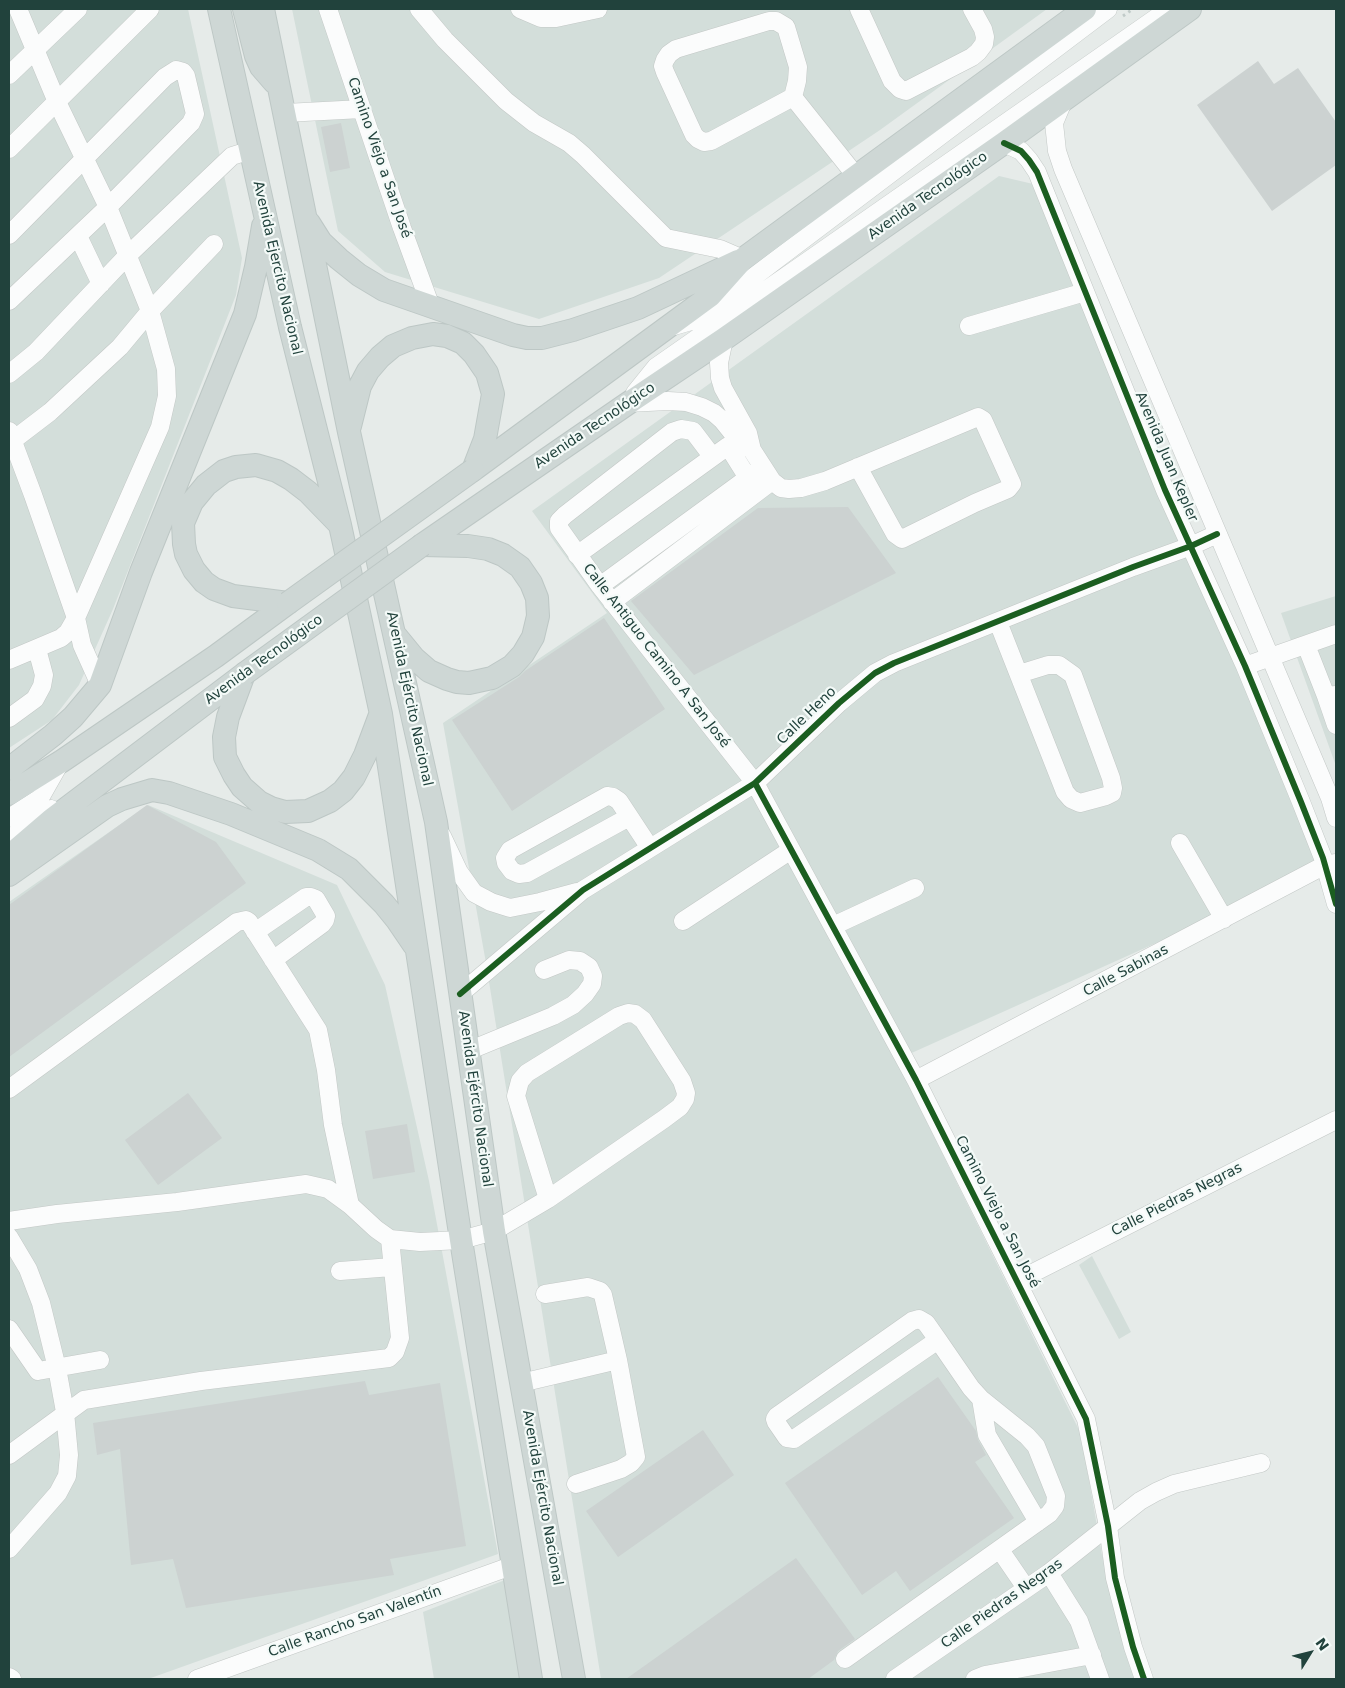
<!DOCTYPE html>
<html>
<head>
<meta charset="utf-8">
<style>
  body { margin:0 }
  #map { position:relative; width:1345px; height:1688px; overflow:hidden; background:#e6ebe9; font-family:"DejaVu Sans",sans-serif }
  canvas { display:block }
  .frame { position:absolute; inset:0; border:10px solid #21423c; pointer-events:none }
  .north { position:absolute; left:1285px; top:1628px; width:50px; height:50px; -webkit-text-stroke:4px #f4faf8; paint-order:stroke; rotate:54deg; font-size:14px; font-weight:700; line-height:20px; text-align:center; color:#21423c }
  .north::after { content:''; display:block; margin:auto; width:18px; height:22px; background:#21423c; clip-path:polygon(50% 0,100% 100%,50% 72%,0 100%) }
</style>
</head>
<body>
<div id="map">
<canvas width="1345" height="1688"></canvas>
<div class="frame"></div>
<div class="north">N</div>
</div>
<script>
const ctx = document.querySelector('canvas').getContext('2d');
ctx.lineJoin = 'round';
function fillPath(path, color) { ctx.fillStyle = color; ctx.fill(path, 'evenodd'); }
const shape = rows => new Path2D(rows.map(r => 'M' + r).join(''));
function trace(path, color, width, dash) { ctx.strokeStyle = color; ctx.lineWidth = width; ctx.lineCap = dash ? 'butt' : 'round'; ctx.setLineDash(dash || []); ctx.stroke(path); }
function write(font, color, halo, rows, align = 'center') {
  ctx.font = font + ' "DejaVu Sans",sans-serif'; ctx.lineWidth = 4.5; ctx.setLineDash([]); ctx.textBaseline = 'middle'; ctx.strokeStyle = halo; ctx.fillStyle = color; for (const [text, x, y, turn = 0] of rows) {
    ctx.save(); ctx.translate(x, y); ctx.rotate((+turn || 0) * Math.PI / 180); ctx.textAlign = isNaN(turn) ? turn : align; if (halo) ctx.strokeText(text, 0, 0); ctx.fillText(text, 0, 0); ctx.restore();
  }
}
const built = shape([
  [9,9,188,9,242,258,236,295,113,609,79,685,52,720,9,748],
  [292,9,1047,9,880,130,659,278,539,319,385,272,338,231],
  [999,176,1033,184,1325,867,896,1060,1081,1434,1102,1555,1144,1679,601,1679,486,963,443,723,607,613,532,511],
  [1336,596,1336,766,1281,613],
  [148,805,337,885,385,985,429,1181,498,1554,148,1679,9,1679,9,902],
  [1092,1256,1131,1332,1119,1339,1079,1265],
  [505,1580,520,1679,434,1679,423,1612]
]);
const building = shape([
  [1258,61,1274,84,1298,68,1336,122,1336,165,1272,211,1197,105],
  [341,123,350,168,330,172,321,127],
  [848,507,896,573,694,675,631,601,758,508],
  [604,618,665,709,512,811,452,720,519,677,525,671],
  [147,805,216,842,246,883,9,1057,9,905],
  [188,1093,222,1138,158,1185,125,1140],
  [407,1124,415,1172,373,1179,365,1131],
  [938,1377,976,1431,978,1440,986,1455,975,1462,1014,1518,910,1591,896,1571,862,1595,785,1483],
  [365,1381,369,1395,440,1383,466,1546,390,1559,394,1575,186,1608,173,1559,131,1565,120,1449,97,1455,93,1423],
  [703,1430,734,1475,618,1557,586,1511],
  [796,1558,855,1639,838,1651,834,1660,808,1679,626,1679]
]);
const path = shape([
  [1123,16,1133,9]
]);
const minor = shape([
  [18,9,57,102,108,207,150,311,166,369,167,396,160,427,76,618],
  [328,9,402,228,431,307],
  [419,9,445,40,506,101,534,123,569,143,583,155,666,238,720,249,743,259],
  [520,9,541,18,556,18,598,9],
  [859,9,892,81,900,89,906,91,972,57,978,52,984,44,985,37,983,29,972,9],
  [769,21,776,21,786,27,798,67,797,81,793,97,711,141,704,142,698,139,694,135,665,72,663,66,665,60,669,54,676,49,769,21],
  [9,75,78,9],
  [793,97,856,176],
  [1064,99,1054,123,1057,151,1063,169,1330,798,1336,818],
  [285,113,362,109],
  [1004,143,1021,151,1029,160,1037,172,1165,490,1245,666,1301,802,1323,858,1336,904],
  [9,149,150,9],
  [9,235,165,77,176,70,183,72,186,76,195,114,191,123,108,207,9,301],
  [78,236,101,284],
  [674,326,698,319,1108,9],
  [969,326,1085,292],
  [724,339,719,363,720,378,723,388,748,433,752,450,772,481,781,488,789,489,801,488,825,481,978,417,983,420,1012,484,1008,489,975,503,902,539,895,534,858,467],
  [9,374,36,352,127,256,232,156,251,150],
  [635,393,656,367,1169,9],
  [627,403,668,401,686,402,702,407,714,413,722,420,738,440,752,450],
  [9,431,33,495,76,618],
  [12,441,50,412,120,347,150,311,214,244],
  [712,456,693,431,681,429,672,432,565,515,559,521,559,528,600,586,755,783,916,1080,1086,1419,1108,1526,1115,1578,1133,1647,1144,1679],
  [577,555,728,446,748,478],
  [600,586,756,472],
  [612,602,772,481],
  [998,622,1065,792,1071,799,1080,803,1106,796,1112,793,1113,788,1111,778,1073,675,1059,665,1048,665,1019,674],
  [1306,645,1326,696,1336,695],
  [9,660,61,638,68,632,76,618,82,645,100,685],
  [1245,666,1336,634],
  [1326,696,1336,725],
  [9,718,35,699,42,686,44,675,37,649],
  [629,817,527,873,519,874,512,871,506,863,505,858,510,850,607,796,613,797,619,801,650,848],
  [9,818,40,798,61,761],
  [442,836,459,872,474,893,491,902,510,908,540,902,577,892],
  [9,839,51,809],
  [1180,843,1224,919],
  [683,921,791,850],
  [833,926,915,888],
  [255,932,306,897,311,897,316,899,326,916,325,920,322,924,273,960],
  [460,994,583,890,755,783,839,703,875,673,894,663,1133,567,1191,546,1217,534],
  [468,1051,553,1016,573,1005,585,994,592,984,593,976,589,967,580,961,569,960,544,970],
  [916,1080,1325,865,1335,863],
  [9,1089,237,922,246,920,249,922,318,1030,326,1070,333,1125,350,1205],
  [9,1221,57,1214,177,1202,306,1184,328,1189,350,1205,376,1229,390,1239,420,1242,461,1240,494,1231,548,1199,664,1119,680,1107,685,1099,686,1093,682,1081,643,1020,635,1014,628,1013,619,1016,527,1073,520,1081,516,1096,548,1199],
  [9,1237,28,1269,41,1303,57,1368,65,1412,69,1455,67,1476,58,1493,9,1549],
  [340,1271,392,1267],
  [1017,1281,1336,1120],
  [545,1294,588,1287,600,1291,603,1295,618,1360,636,1457,631,1463,621,1469,576,1484],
  [9,1329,38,1371,100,1360],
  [521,1383,618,1360],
  [981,1399,987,1435,1038,1522],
  [9,1455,84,1400,201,1381,389,1358,395,1352,400,1338,390,1239],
  [1000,1550,1026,1588],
  [1049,1573,1079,1621,1100,1679],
  [845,1659,1049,1514,1055,1506,1056,1496,1036,1446,1027,1436,981,1399,971,1388,938,1340,926,1323,919,1319,912,1321,777,1416,775,1419,776,1422,787,1438,794,1439,938,1340],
  [9,1677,12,1679],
  [197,1679,514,1565],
  [895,1679,1049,1573,1140,1501,1156,1492,1174,1484,1261,1463],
  [975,1679,985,1675,1092,1655]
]);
const major = shape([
  [219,9,290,327,340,525,381,714,461,1240,531,1679],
  [244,9,256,56,261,67,274,82],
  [263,9,349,432,436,822,494,1231,574,1679],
  [309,223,321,242,339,259,359,275,384,290,513,335,527,338,542,338,573,330,638,308,738,261],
  [350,426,360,386,368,371,380,357,393,346,412,338,433,334,447,336,463,343,474,354,487,373,493,394,485,439,473,470],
  [473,470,710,296,743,259,1085,9],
  [422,545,627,404,724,339,1004,143,1190,9],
  [288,603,233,596,214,589,204,582,194,570,186,554,184,544,183,523,192,502,206,485,224,471,236,467,256,465,277,471,291,479,308,492,340,525],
  [396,636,414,658,429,671,447,679,457,682,469,683,492,678,512,666,523,654,533,637,538,616,537,598,531,583,520,567,503,555,488,549,468,546,422,545],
  [244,674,228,717,224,737,225,757,234,775,242,787,259,802,271,808,285,812,308,811,330,801,343,791,354,777,365,755,380,715],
  [9,769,53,735,73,717,100,685,141,572,245,314,256,267,263,226],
  [9,794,62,761,216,656,288,603],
  [9,856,51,820,244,674],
  [9,875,107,806,122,799,152,790,169,793,231,814,318,850,349,869,384,904,397,920,414,945]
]);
const majorBridge = shape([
  [288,603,473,470],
  [244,674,422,545]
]);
const cycleway = shape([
  [1004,143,1021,151,1029,160,1037,172,1165,490,1245,666,1301,802,1323,858,1336,904],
  [755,783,916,1080,1086,1419,1108,1526,1115,1578,1133,1647,1144,1679],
  [460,994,583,890,755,783,839,703,875,673,894,663,1133,567,1191,546,1217,534]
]);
const streetNames = [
  ["Camino Viejo a San José",379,158,71],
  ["Avenida Tecnológico",928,196,-35],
  ["Avenida Ejercito Nacional",277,268,77],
  ["Avenida Tecnológico",595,426,-34],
  ["Avenida Juan Kepler",1166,457,67],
  ["Calle Antiguo Camino A San José",656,656,52],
  ["Avenida Tecnológico",264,660,-36],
  ["Avenida Ejército Nacional",409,699,78],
  ["Calle Heno",807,716,-44],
  ["Calle Sabinas",1126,971,-28],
  ["Avenida Ejército Nacional",475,1099,82],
  ["Calle Piedras Negras",1177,1200,-27],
  ["Camino Viejo a San José",997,1212,63],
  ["Avenida Ejército Nacional",542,1498,80],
  ["Calle Piedras Negras",1002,1604,-35],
  ["Calle Rancho San Valentín",355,1622,-20]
];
fillPath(built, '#d3deda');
fillPath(building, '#ccd2d1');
trace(minor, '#c3c8c6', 19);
trace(major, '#bdc7c5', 24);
trace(path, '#c1cbc9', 3, [2.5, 4]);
trace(minor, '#fbfcfc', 18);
trace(major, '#ced7d5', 22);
trace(majorBridge, '#bdc7c5', 24, []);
trace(majorBridge, '#ced7d5', 22);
trace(cycleway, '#1b5e20', 6);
write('14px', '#21423c', '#f4faf8', streetNames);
</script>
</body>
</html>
